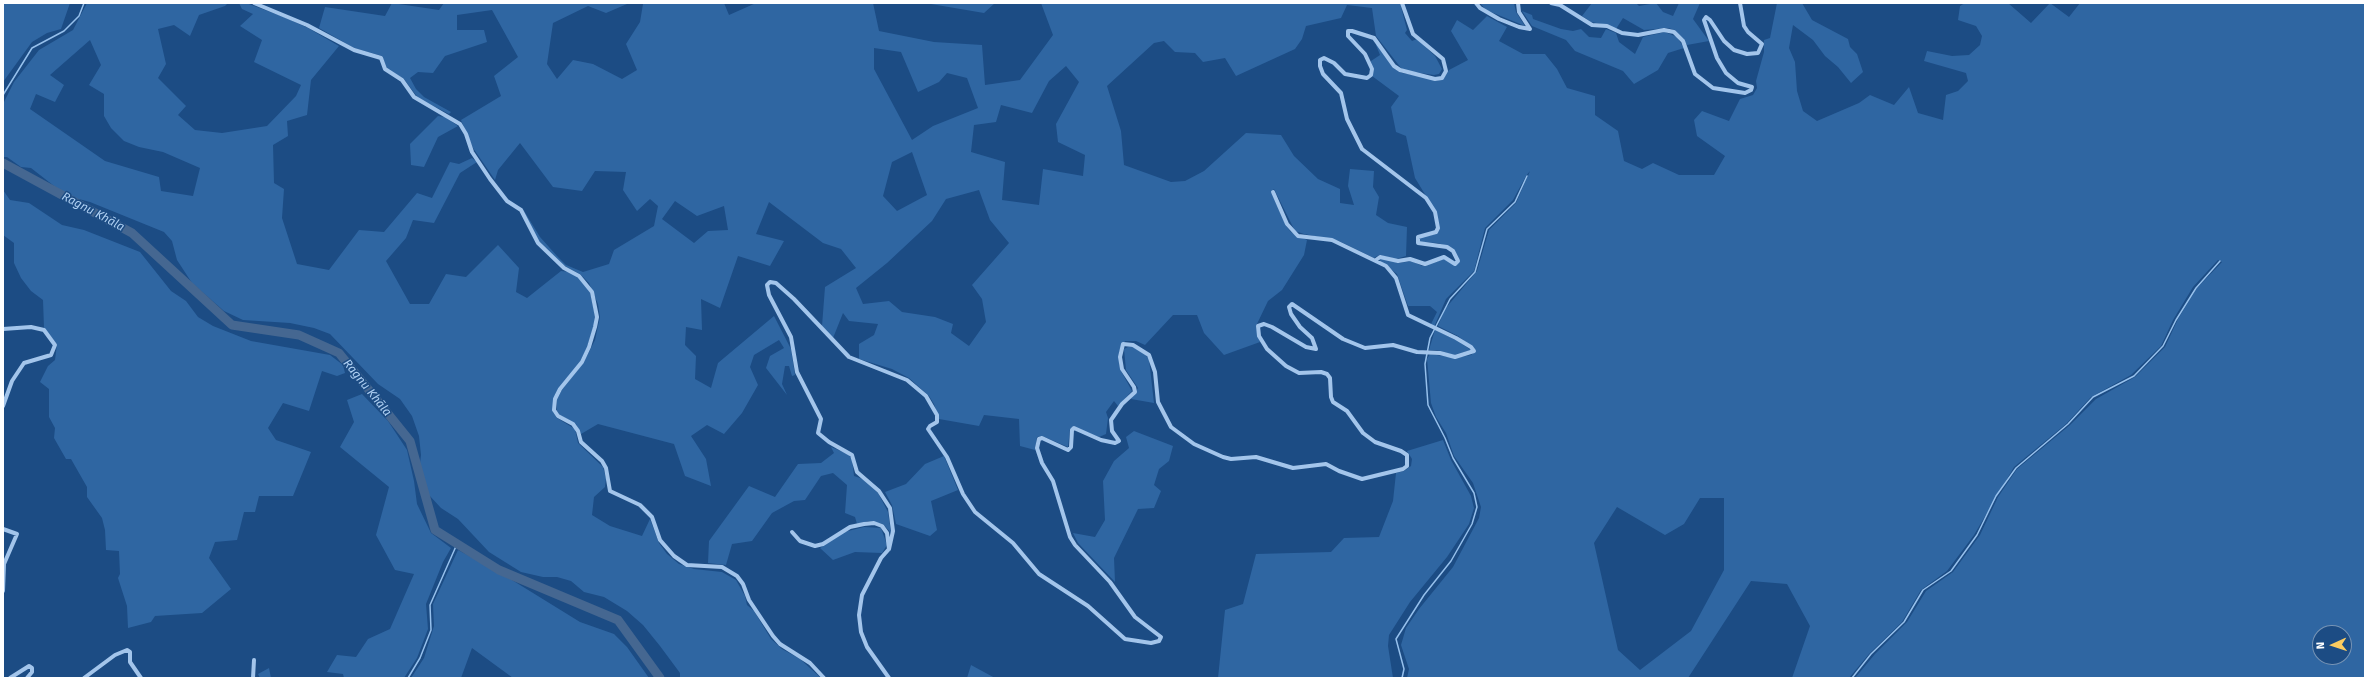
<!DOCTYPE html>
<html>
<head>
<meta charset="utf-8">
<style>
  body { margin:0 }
  #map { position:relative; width:2368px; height:681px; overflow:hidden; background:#1c4c84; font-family:"Fira Sans",sans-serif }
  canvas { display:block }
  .frame { position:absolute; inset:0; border:4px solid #fff; pointer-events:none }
  .north { position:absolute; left:2312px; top:625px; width:40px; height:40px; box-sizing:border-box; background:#1c4c84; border:1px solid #7794b5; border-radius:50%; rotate:267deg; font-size:11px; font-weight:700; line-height:16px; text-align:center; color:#fff }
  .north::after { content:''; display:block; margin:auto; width:14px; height:18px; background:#fbcb60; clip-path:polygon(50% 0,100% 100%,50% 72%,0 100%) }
</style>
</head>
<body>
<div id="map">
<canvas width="2368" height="681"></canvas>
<div class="frame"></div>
<div class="north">N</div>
</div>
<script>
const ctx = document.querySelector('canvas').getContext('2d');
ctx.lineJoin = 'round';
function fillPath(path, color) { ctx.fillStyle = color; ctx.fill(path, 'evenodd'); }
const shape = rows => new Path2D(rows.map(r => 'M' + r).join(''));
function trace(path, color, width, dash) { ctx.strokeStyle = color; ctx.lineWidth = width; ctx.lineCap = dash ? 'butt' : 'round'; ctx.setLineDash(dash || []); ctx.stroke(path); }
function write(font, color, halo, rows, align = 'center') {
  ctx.font = font + ' "Fira Sans",sans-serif'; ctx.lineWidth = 3; ctx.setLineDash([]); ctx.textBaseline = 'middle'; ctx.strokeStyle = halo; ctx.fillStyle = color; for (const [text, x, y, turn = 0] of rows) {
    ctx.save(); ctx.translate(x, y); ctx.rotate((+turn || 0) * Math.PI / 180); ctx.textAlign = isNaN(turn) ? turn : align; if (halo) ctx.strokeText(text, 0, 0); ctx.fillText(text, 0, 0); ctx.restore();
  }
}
const green = shape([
  [3,3,70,3,61,29,47,33,32,42,3,82],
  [87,3,228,3,225,6,199,15,190,36,174,25,158,29,166,64,158,78,186,106,178,115,195,130,222,133,267,126,296,96,301,85,254,62,262,40,240,26,253,14,242,9,239,3,246,3,284,17,308,28,339,46,311,80,307,115,287,121,288,136,273,145,274,183,284,189,282,218,297,264,329,270,359,230,384,232,417,193,432,198,450,162,459,164,472,158,477,162,460,173,434,223,413,220,406,238,386,261,410,304,429,304,446,274,466,277,498,245,519,268,516,292,527,298,561,271,570,272,579,278,590,292,595,316,594,325,587,347,580,363,559,388,553,412,557,418,575,429,578,443,603,467,606,478,605,487,594,497,592,515,610,526,642,536,650,519,659,543,667,554,679,564,694,569,722,572,736,580,745,596,747,605,754,611,771,639,782,649,800,659,821,678,680,678,680,673,660,646,643,625,627,611,604,597,584,592,571,581,557,577,543,577,521,572,489,552,458,519,441,508,429,495,419,472,421,455,419,436,412,416,400,399,378,384,330,334,314,328,290,323,243,320,224,311,192,283,177,260,172,241,164,232,90,202,75,198,58,189,31,168,21,167,7,157,3,157,3,104,14,82,39,50,73,30],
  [90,40,101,65,89,85,104,94,104,116,111,128,124,141,139,147,163,152,200,168,193,196,161,191,159,177,105,161,30,109,36,94,55,102,64,85,50,75],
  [392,3,439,10,444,3,724,3,729,15,756,3,873,3,879,31,934,42,982,45,985,85,1020,80,1053,35,1041,3,1400,3,1407,30,1405,33,1412,41,1417,39,1435,56,1442,69,1439,74,1434,75,1406,71,1401,68,1376,36,1372,8,1347,5,1341,18,1306,26,1302,39,1295,49,1236,76,1225,58,1203,62,1195,53,1175,52,1164,41,1154,43,1107,86,1121,131,1124,165,1171,182,1185,181,1204,171,1246,133,1281,135,1294,156,1318,179,1340,189,1340,203,1354,205,1348,186,1350,169,1374,171,1373,187,1379,197,1376,215,1388,223,1407,227,1406,256,1396,259,1379,255,1374,258,1339,241,1304,234,1295,231,1274,189,1271,192,1286,226,1291,232,1307,240,1304,255,1282,290,1268,301,1256,326,1260,342,1224,355,1204,333,1197,315,1173,315,1145,345,1136,341,1125,341,1119,352,1119,362,1121,371,1132,391,1118,406,1114,401,1106,412,1108,418,1106,434,1099,437,1074,427,1070,429,1068,447,1042,436,1037,437,1035,450,1020,446,1019,419,984,415,979,426,939,419,934,404,929,396,909,378,892,369,859,359,859,344,874,335,878,324,849,321,843,313,833,338,822,326,825,287,856,268,841,249,823,243,769,202,756,234,784,241,770,266,738,256,720,308,701,299,702,330,686,327,685,345,696,356,695,379,711,388,718,363,774,316,791,349,795,375,792,376,789,366,785,366,782,384,787,395,766,368,770,356,784,348,779,340,754,355,750,367,758,385,742,413,724,434,707,425,691,436,706,459,711,486,685,476,674,444,598,424,581,434,576,424,560,415,557,411,557,398,561,391,584,362,595,340,600,317,598,304,589,283,580,274,563,265,539,242,521,206,540,237,557,256,566,265,583,272,609,264,614,250,654,226,658,206,650,199,637,211,623,190,626,172,595,171,582,191,553,187,520,143,498,170,495,180,473,148,461,120,501,96,494,76,518,57,492,10,457,15,457,30,484,30,487,42,445,56,433,73,418,72,410,78,416,89,424,97,451,112,449,114,418,98,404,79,387,69,382,56,354,48,319,28,325,7,385,16],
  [627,4,643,4,640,22,626,44,637,70,622,79,593,64,573,60,557,79,547,64,553,23,588,6,606,13],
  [874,48,901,52,918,92,939,82,947,73,967,78,978,108,933,126,912,140,874,69],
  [1066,66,1079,82,1056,124,1058,142,1085,155,1083,176,1043,169,1039,205,1002,200,1005,162,971,152,974,125,996,122,1001,105,1032,113,1049,81],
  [912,152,927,195,897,211,883,196,892,162],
  [979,190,990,220,1009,243,972,285,982,299,986,322,969,346,951,333,953,324,935,317,902,312,889,301,863,304,856,288,887,263,932,221,946,199],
  [675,201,697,216,724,206,728,230,708,231,694,243,662,219],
  [925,3,995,3,984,13],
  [1480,3,1514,3,1516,12,1525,26,1486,10],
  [1592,3,1636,3,1639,6,1656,3,1663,12,1673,16,1679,3,1700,3,1693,19,1709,41,1687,45,1675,30,1668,28,1644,30,1623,18,1616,29,1608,25,1591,22,1582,16],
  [1777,3,1802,3,1812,20,1848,39,1850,47,1857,54,1863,72,1851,83,1838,67,1825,56,1813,40,1793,25,1789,48,1795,62,1797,91,1803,111,1817,121,1859,103,1870,95,1894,105,1909,87,1918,113,1943,120,1946,95,1958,91,1968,81,1966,73,1924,61,1927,51,1952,56,1969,55,1980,45,1982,36,1976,26,1958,20,1960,6,1965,3,2008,3,2031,23,2050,3,2069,17,2080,3,2365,3,2365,678,1855,678,1875,654,1907,622,1926,591,1953,572,1980,535,1998,497,2017,469,2070,425,2096,399,2135,377,2165,347,2178,319,2197,288,2222,262,2218,260,2193,287,2173,320,2161,346,2131,375,2091,397,2066,424,2014,467,1974,535,1947,571,1921,590,1902,622,1869,654,1849,678,1792,678,1810,626,1787,584,1751,581,1688,678,1407,678,1409,669,1401,645,1406,628,1419,609,1453,567,1479,518,1481,507,1473,483,1454,456,1446,433,1436,417,1431,403,1427,359,1430,354,1456,358,1471,355,1476,350,1458,336,1438,326,1445,309,1477,271,1489,230,1516,203,1530,171,1526,176,1513,200,1485,228,1474,271,1446,299,1434,327,1431,324,1437,312,1430,306,1408,306,1397,274,1379,260,1381,258,1399,263,1412,261,1422,266,1444,259,1455,265,1459,260,1451,248,1438,243,1420,242,1418,239,1421,236,1433,235,1438,231,1437,214,1415,178,1406,136,1396,132,1391,107,1399,96,1372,76,1371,61,1380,55,1376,45,1379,44,1395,69,1402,73,1431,78,1436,81,1444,78,1449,70,1468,60,1451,31,1457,20,1473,30,1487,16,1507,27,1499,41,1523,54,1545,54,1557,69,1567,88,1595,96,1595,115,1618,131,1624,161,1642,169,1653,163,1679,175,1714,175,1725,156,1697,136,1694,120,1702,111,1729,121,1740,99,1753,95,1757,88,1756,81,1764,52,1764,40,1770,38],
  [1700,498,1724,498,1724,570,1691,631,1640,670,1618,650,1594,543,1617,507,1665,535,1684,524],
  [2320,633,2344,633,2344,657,2320,657],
  [1522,11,1532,15,1533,19,1561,29,1573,31,1581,29,1589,37,1601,38,1606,29,1616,33,1619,42,1635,54,1643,37,1665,32,1677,37,1684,48,1668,53,1658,70,1634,84,1623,71,1575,51,1566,40,1532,26],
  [438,116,445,117,458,126,438,137,424,167,411,165,410,144],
  [3,190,10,200,29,203,62,225,84,230,140,252,171,291,186,301,198,317,213,326,251,341,330,355,343,365,345,373,337,376,322,371,309,411,283,403,268,428,276,440,311,452,293,496,259,496,255,512,244,512,237,540,215,542,209,558,231,589,202,613,155,616,151,622,128,628,127,606,118,578,120,574,119,551,106,550,105,530,102,518,87,497,87,487,71,459,66,459,54,438,55,428,49,417,49,389,40,382,48,366,55,360,57,344,44,328,43,300,31,291,21,278,14,263,14,243,3,235],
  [1435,330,1456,340,1471,350,1454,355,1437,350,1429,350],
  [1128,347,1133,347,1144,353,1149,359,1154,403,1131,399,1138,388,1126,370,1124,349],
  [362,394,388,421,407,450,414,481,417,504,431,533,451,548,443,562,426,604,428,629,417,658,404,678,344,678,343,674,327,672,337,655,356,657,368,639,390,629,414,574,395,570,376,535,389,487,340,447,354,422,347,400],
  [1134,431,1173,446,1169,461,1159,469,1154,485,1161,491,1154,508,1138,509,1114,558,1115,582,1078,543,1073,533,1095,537,1105,520,1103,481,1114,461,1129,448,1126,437],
  [1443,440,1451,460,1471,496,1474,508,1469,524,1447,557,1410,602,1389,635,1388,646,1393,678,1218,678,1225,610,1243,604,1256,554,1331,552,1344,538,1379,537,1393,501,1396,473,1404,471,1411,466,1412,459,1407,451],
  [831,447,848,454,852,459,854,476,863,479,878,493,888,512,891,533,883,524,868,521,857,524,855,517,845,513,847,485,833,473,821,476,805,500,794,501,772,513,752,541,732,544,726,565,708,563,709,541,749,486,775,497,798,464,821,463,834,453],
  [944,456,958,490,931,501,937,530,930,536,896,524,892,505,885,492,906,484,925,464],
  [864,527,881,528,887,545,882,553,855,552,833,560,820,548,844,532],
  [458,550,499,572,580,622,614,634,627,647,649,678,513,678,472,648,461,678,411,678,424,658,434,626,433,604],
  [971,665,995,678,967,678],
  [269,668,271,678,260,678,258,674]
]);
const stream = shape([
  [3,95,32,48,64,31,79,16,84,3],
  [408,678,420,658,431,630,430,605,457,544],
  [1402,678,1404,669,1396,639,1424,595,1451,561,1472,524,1477,507,1474,493,1453,458,1445,438,1428,405,1425,364,1430,338,1450,299,1475,272,1487,229,1515,202,1527,176],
  [1852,678,1871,654,1904,622,1923,590,1951,571,1977,535,1996,496,2016,468,2068,424,2093,397,2134,376,2163,346,2176,320,2196,288,2220,261]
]);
const river = shape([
  [3,163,132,233,232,325,299,335,339,353,410,441,435,530,499,570,618,620,660,678]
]);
const minor = shape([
  [254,3,307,25,354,50,381,58,385,69,402,80,414,97,460,124,466,134,472,152,490,179,507,201,521,210,538,243,564,268,579,276,592,292,597,317,595,327,589,347,582,362,560,389,555,399,554,410,558,416,573,424,578,431,581,442,602,461,606,468,610,491,640,505,652,517,660,540,674,556,687,565,722,567,737,576,743,584,749,600,773,636,780,644,810,663,824,678],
  [1476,3,1480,8,1499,19,1519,27,1530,29,1519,12,1518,3],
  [1551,3,1560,5,1592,25,1607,26,1622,33,1638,35,1664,30,1674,32,1683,41,1695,74,1713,88,1745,93,1751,90,1752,87,1738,83,1726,73,1717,58,1704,20,1706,17,1710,20,1724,41,1734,50,1747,54,1758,53,1762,44,1748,32,1744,26,1740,3],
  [1376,260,1380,257,1398,261,1410,259,1425,264,1444,257,1455,264,1458,261,1453,251,1447,247,1418,243,1418,237,1436,232,1438,228,1435,212,1426,198,1362,149,1347,119,1341,93,1323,74,1320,66,1320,60,1324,58,1334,63,1345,74,1367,78,1371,75,1372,69,1365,54,1348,36,1348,31,1352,31,1374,38,1394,66,1400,70,1435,79,1442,78,1446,71,1443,59,1413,34,1402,3],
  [3,329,31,327,44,330,55,345,51,355,24,363,12,381,3,406],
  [3,529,17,534,4,564,3,591],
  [792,532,800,541,815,546,823,544,850,527,864,524,874,523,882,526,887,533,889,549,881,558,862,595,859,615,861,632,867,647,889,678],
  [889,549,893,531,890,508,879,491,857,472,852,455,829,442,818,433,821,419,797,372,791,337,769,295,767,285,770,282,776,283,794,299,849,357,907,380,926,396,937,415,937,422,930,426,928,429,947,457,963,494,975,512,1013,543,1039,574,1088,606,1125,639,1151,643,1159,641,1161,637,1135,617,1110,582,1075,545,1070,537,1053,481,1042,463,1037,448,1039,439,1042,438,1068,450,1071,447,1072,430,1074,428,1101,440,1115,443,1119,441,1112,431,1111,420,1122,404,1135,392,1134,387,1122,369,1120,357,1123,344,1133,345,1149,355,1155,372,1158,402,1171,427,1194,444,1223,457,1231,459,1256,457,1293,468,1326,464,1339,471,1362,479,1403,469,1407,466,1407,455,1401,451,1375,442,1363,433,1347,411,1333,402,1331,397,1330,378,1327,374,1321,372,1299,373,1286,366,1267,349,1259,336,1258,326,1264,324,1272,327,1306,347,1316,349,1312,338,1300,327,1291,314,1289,307,1292,304,1343,339,1365,348,1393,345,1417,352,1440,353,1455,357,1474,351,1471,347,1456,338,1408,315,1396,278,1386,266,1332,240,1298,236,1287,224,1273,192],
  [10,678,29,666,32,668,32,672,27,678],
  [84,678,115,655,127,650,130,652,130,662,141,678],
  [253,678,254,660]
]);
const waterNames = [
  ["Ragnu Khāla",93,212,28],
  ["Ragnu Khāla",367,388,51]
];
fillPath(green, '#2f66a2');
trace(stream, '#96c0ec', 1.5);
trace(river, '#456791', 9);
trace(minor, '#a3c5eb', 4);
write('italic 12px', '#aecff2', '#1c4c84', waterNames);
</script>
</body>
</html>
